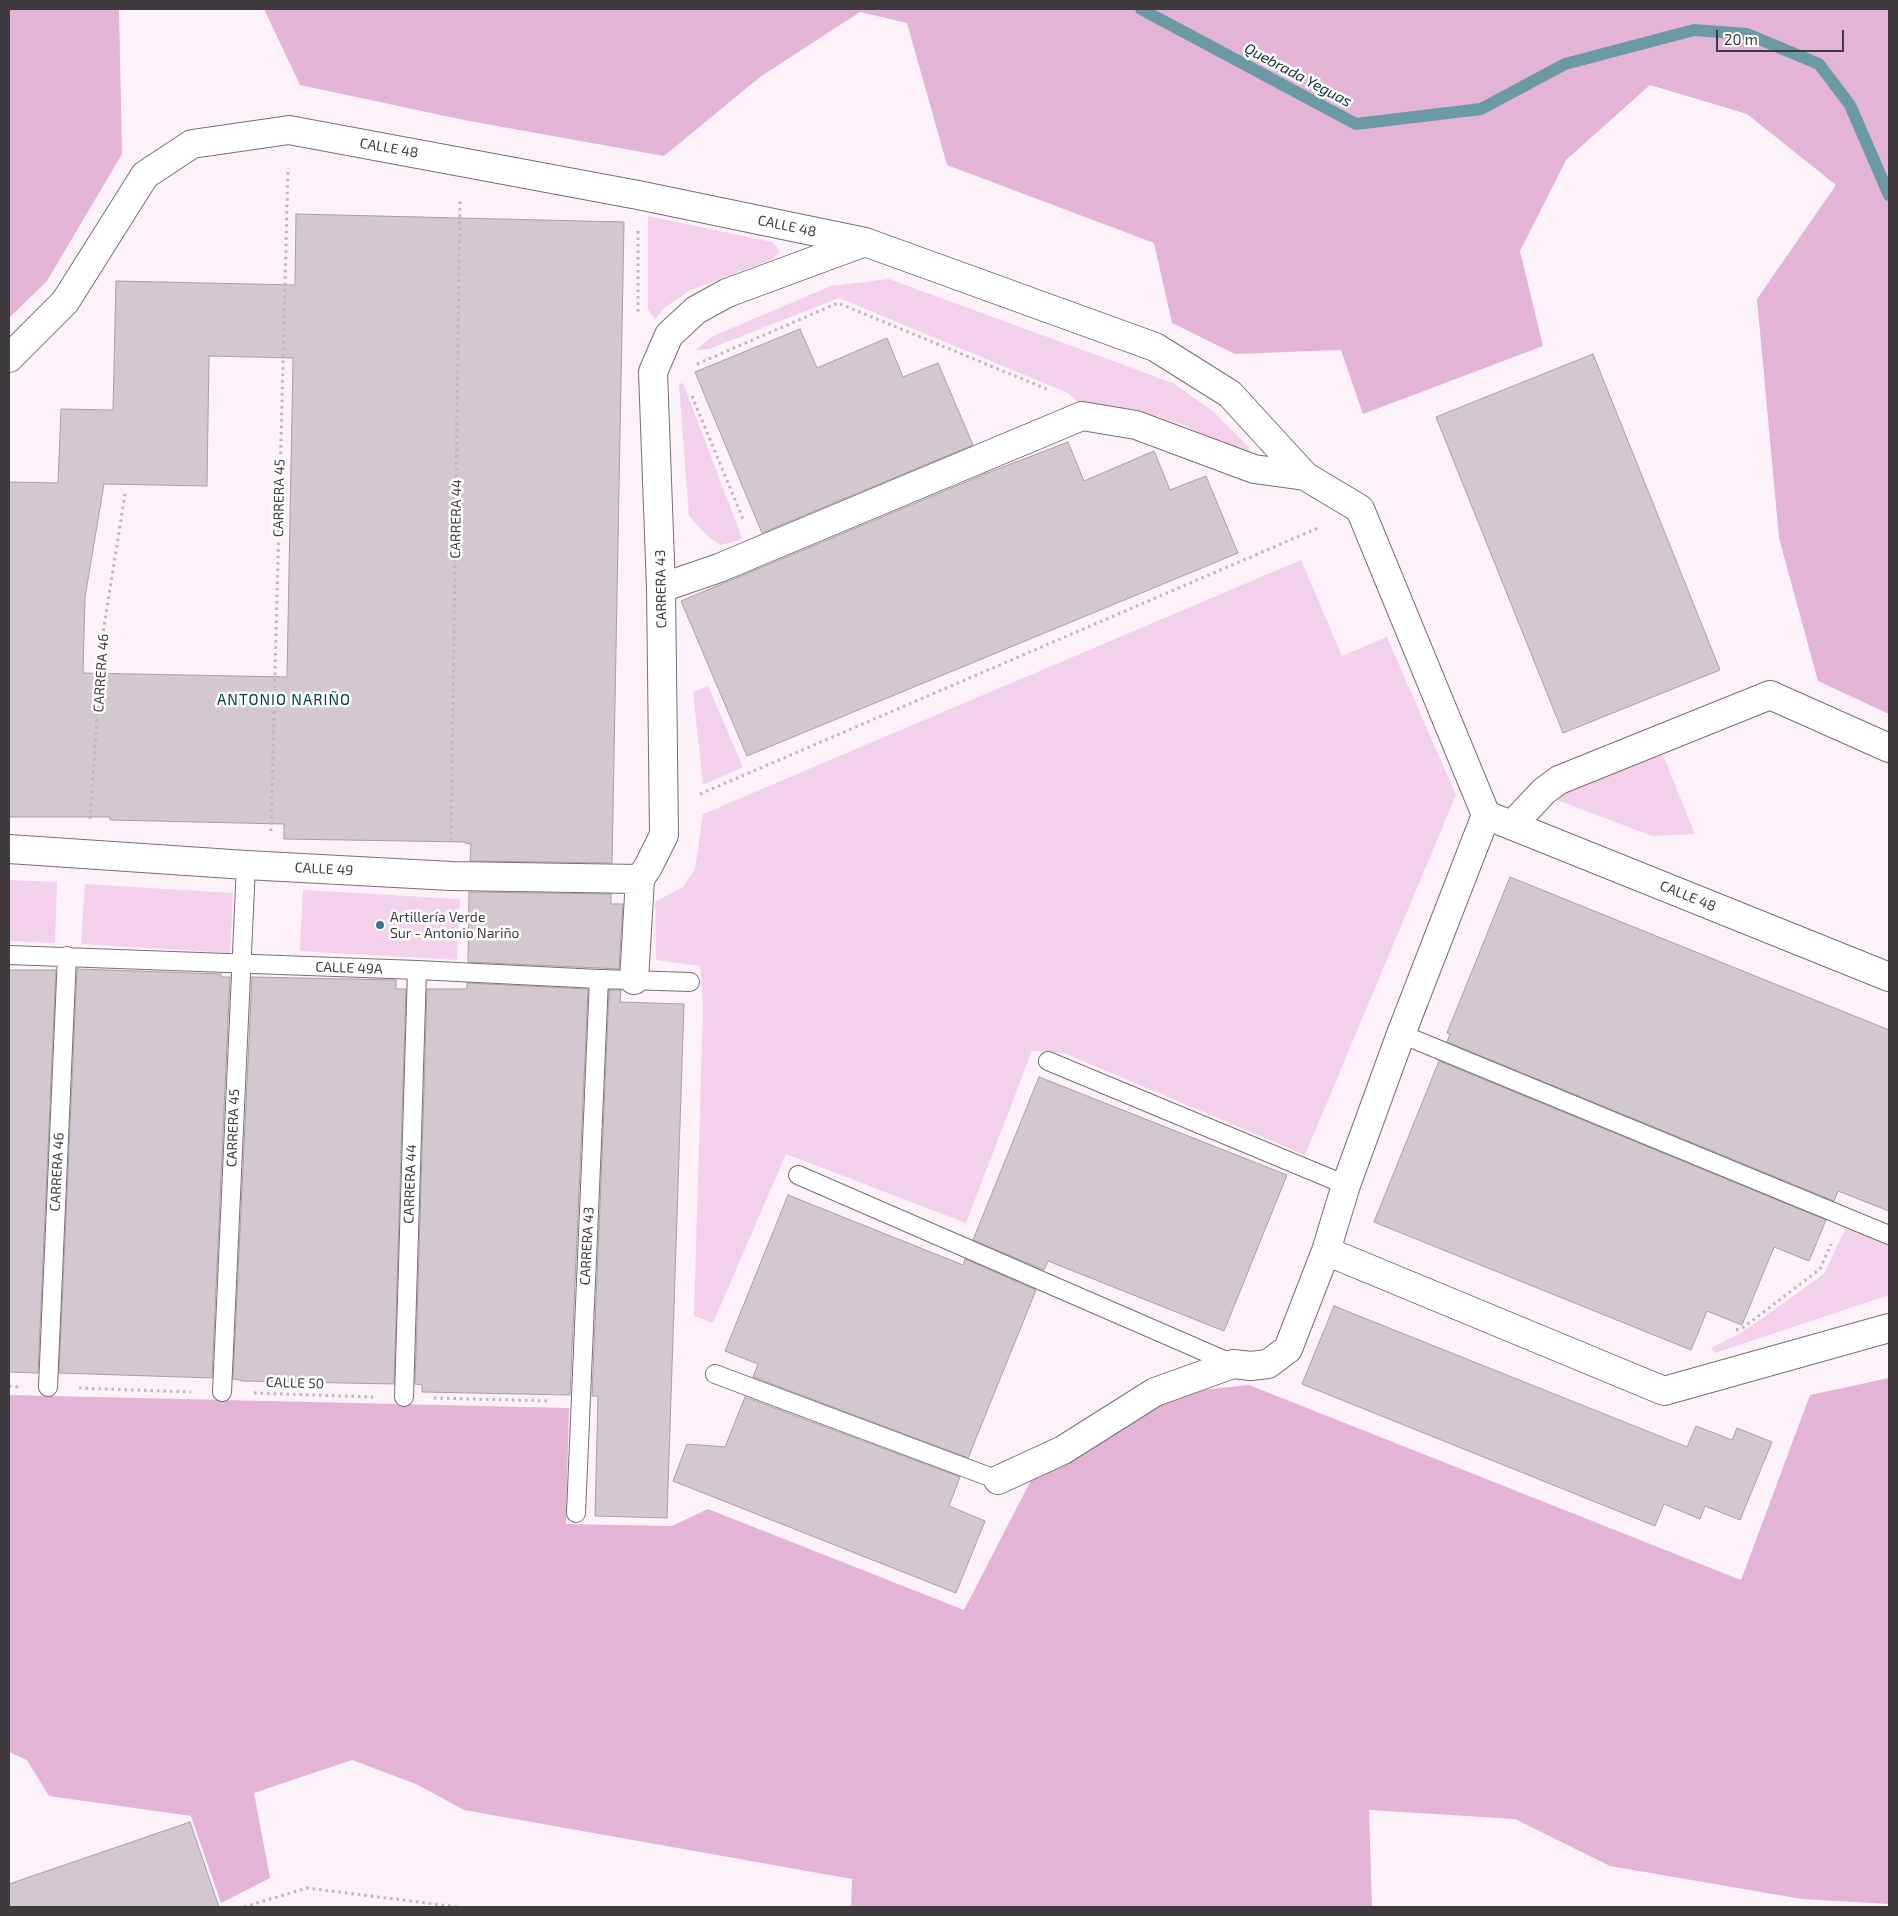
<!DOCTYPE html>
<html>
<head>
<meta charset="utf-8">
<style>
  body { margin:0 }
  #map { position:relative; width:1898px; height:1916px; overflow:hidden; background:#fef2fa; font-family:"Exo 2",sans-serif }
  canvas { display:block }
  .frame { position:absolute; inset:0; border:10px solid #3f3a3e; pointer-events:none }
  .scale { position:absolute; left:1716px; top:30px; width:128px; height:22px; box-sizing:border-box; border:2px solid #3f3a3e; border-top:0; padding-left:6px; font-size:15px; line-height:18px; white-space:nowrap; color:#3f3a3e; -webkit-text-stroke:4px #fff; paint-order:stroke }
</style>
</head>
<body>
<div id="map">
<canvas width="1898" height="1916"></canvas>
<div class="frame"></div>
<div class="scale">20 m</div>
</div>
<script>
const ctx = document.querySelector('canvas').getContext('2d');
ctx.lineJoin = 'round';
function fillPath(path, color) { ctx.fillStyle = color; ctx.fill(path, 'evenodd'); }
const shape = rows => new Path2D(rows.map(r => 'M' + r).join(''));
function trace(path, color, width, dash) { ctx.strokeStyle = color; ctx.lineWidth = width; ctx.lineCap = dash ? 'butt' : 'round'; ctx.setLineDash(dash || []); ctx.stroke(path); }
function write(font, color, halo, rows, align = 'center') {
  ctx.font = font + ' "Exo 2",sans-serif'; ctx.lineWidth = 5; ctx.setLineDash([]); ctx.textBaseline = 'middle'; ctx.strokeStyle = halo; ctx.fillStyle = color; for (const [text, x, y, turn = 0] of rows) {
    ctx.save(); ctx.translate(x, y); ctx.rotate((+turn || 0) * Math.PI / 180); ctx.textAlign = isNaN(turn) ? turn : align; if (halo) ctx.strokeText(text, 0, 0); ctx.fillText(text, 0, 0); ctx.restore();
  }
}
const green = shape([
  [648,216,772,242,780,251,773,259,689,291,664,308,655,320,648,309],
  [889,279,1173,383,1213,411,1249,447,1249,453,1244,454,1183,425,1156,416,1123,410,1083,407,1068,393,839,298,709,349,696,350,711,337,831,286],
  [683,383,742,538,739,540,721,545,710,538,689,516,679,384],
  [1301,560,1342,656,1387,637,1456,795,1305,1155,1064,1053,1032,1051,966,1223,786,1154,713,1323,694,1316,703,1006,700,966,656,960,655,902,683,887,695,869,703,814],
  [708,686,743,767,703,785,693,692],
  [1661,750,1695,834,1652,836,1552,798],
  [9,880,57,882,55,943,9,941],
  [85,884,233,893,230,953,81,944],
  [303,890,460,899,457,960,300,951],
  [1847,1225,1889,1245,1889,1295,1715,1353,1711,1348,1741,1333,1824,1274]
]);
const forest = shape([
  [9,9,119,9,122,154,47,281,9,318],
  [264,9,1889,9,1889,714,1818,681,1779,538,1757,299,1836,185,1747,114,1650,85,1566,160,1520,251,1543,346,1363,414,1341,350,1235,354,1172,323,1154,243,947,165,907,23,860,12,760,77,664,156,464,120,300,85],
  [1889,1378,1889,1904,1802,1899,1610,1866,1515,1819,1369,1810,1372,1907,851,1907,852,1879,464,1810,416,1784,352,1760,254,1793,270,1878,221,1903,191,1816,49,1796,27,1760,9,1752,9,1395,569,1408,566,1524,672,1526,708,1509,964,1610,1042,1459,1154,1395,1249,1385,1741,1580,1810,1395]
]);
const stream = shape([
  [1141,9,1356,124,1481,109,1565,64,1694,30,1747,34,1819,64,1850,105,1889,195]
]);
const building = shape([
  [296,214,624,222,612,863,470,861,471,844,465,843,465,842,284,839,284,824,110,820,110,817,9,817,9,482,58,483,61,409,113,410,116,281,295,285,296,214],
  [209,356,293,358,287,677,83,673,85,597,104,484,207,486,209,356],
  [800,329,817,368,887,338,903,377,938,363,973,445,762,533,695,372,800,329],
  [1593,354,1720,670,1563,733,1436,417,1593,354],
  [1068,442,1084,481,1154,451,1170,490,1206,476,1238,553,747,756,681,601,985,474,1068,442],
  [1510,877,1889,1030,1889,1211,1838,1191,1834,1201,1447,1042,1450,1034,1447,1033,1510,877],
  [469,892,611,894,611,904,623,904,619,969,468,962,469,892],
  [77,969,221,974,221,977,230,977,212,1378,59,1373,77,969],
  [9,970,56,970,38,1373,9,1372,9,970],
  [252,977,396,980,396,989,406,989,394,1384,241,1381,241,1380,233,1379,252,977],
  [467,983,588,989,570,1395,422,1392,422,1385,415,1384,427,989,467,989,467,983],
  [609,990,621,990,620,1002,684,1004,667,1518,595,1516,598,1396,592,1396,609,990],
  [1439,1061,1826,1220,1809,1261,1774,1247,1742,1325,1707,1311,1691,1350,1374,1222,1439,1061],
  [1039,1077,1287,1175,1224,1331,1048,1261,1044,1270,973,1240,1039,1077],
  [788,1195,963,1265,965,1259,1036,1290,968,1458,753,1377,758,1364,725,1351,788,1195],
  [1334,1306,1687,1447,1696,1426,1732,1440,1737,1428,1772,1442,1740,1520,1705,1506,1700,1519,1664,1504,1655,1526,1302,1384,1334,1306],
  [745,1397,960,1477,949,1506,985,1521,956,1593,673,1481,687,1444,725,1447,745,1397],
  [190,1822,219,1907,9,1907,9,1884,190,1822]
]);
const path = shape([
  [638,231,638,315],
  [697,364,838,303,1049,390],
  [692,396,743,519],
  [700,794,1318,528],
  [90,819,103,633,125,494],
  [271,831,288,168],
  [451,841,460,199],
  [1736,1330,1744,1327,1820,1269,1831,1244],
  [9,1386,18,1387],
  [79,1388,191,1392],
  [254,1393,373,1397],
  [434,1398,550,1401],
  [244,1907,307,1888,458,1907]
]);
const service = shape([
  [9,955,417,970,599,979,690,982],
  [1401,1034,1889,1235],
  [1048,1061,1346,1185],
  [798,1175,1233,1364],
  [715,1374,998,1480],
  [48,1387,67,956],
  [222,1392,246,865],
  [404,1397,417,970],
  [576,1513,599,979]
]);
const minor = shape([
  [9,358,65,302,145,175,192,144,289,130,638,195,865,242,1155,347,1230,394,1305,476,1360,509,1486,815,1401,1034,1346,1185,1326,1251,1664,1391,1889,1328],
  [661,588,719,568,1082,416,1136,425,1254,469,1305,476],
  [1486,815,1889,977],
  [1512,825,1544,791,1559,780,1770,695,1889,748],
  [9,849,246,865,451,876,640,879],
  [634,980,640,879,648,867,664,835,661,588,653,372,669,335,696,310,727,293,865,242],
  [998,1480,1063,1450,1155,1392,1233,1364,1251,1366,1268,1364,1288,1349,1326,1251]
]);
const markers = [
  [380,925,5,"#357b87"]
];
const streetNames = [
  ["CALLE 48",389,148,10],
  ["CALLE 48",787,226,12],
  ["CARRERA 45",279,498,-89],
  ["CARRERA 44",456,519,-89],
  ["CARRERA 43",661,589,-91],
  ["CARRERA 46",101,673,-86],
  ["CALLE 49",324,869,3],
  ["CALLE 48",1688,896,22],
  ["CALLE 49A",349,968,2],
  ["CARRERA 45",233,1128,-88],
  ["CARRERA 46",57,1172,-87],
  ["CARRERA 44",410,1184,-88],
  ["CARRERA 43",587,1246,-87],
  ["CALLE 50",295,1383,2]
];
const poiNames = [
  ["Artillería Verde",390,917],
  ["Sur - Antonio Nariño",390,933]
];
const waterNames = [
  ["Quebrada Yeguas",1298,75,28]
];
const neighbourhoodNames = [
  ["ANTONIO NARIÑO",284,700]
];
fillPath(green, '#f4d1ea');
fillPath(forest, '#e3b4d6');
trace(stream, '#6c9aa4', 12);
fillPath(building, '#d4c8d0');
trace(building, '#aa9ea6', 1);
trace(service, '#786e75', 20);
trace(minor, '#786e75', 30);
trace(path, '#bfb6bc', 3, [2.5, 4]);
trace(service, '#fff', 18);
trace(minor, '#fff', 28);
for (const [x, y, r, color] of markers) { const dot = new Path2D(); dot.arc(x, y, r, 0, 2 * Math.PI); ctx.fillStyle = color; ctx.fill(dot); trace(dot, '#fff', 2); }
write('14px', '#3f3a3e', '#fff', streetNames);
write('14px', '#3f3a3e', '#fff', poiNames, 'left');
write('italic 15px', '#0f3137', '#fff', waterNames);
ctx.letterSpacing = '1px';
write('15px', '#00424b', '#fff', neighbourhoodNames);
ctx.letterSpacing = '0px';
</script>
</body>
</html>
